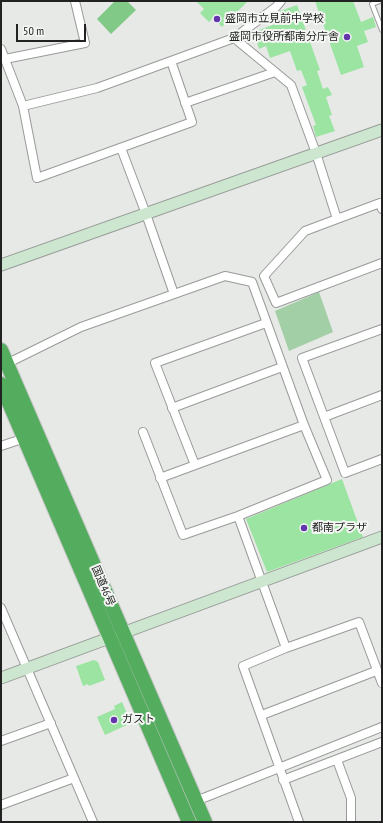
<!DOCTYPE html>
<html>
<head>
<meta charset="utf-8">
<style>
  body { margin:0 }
  #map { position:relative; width:383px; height:823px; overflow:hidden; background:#e6e9e6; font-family:"PT Sans Narrow",sans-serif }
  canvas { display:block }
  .frame { position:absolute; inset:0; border:2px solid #212221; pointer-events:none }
  .scale { position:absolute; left:16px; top:24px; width:70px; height:18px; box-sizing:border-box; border:2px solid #212221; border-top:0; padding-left:5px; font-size:12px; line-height:14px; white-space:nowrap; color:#212221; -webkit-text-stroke:3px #f3f6f3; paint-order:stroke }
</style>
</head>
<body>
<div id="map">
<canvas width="383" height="823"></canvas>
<div class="frame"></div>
<div class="scale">50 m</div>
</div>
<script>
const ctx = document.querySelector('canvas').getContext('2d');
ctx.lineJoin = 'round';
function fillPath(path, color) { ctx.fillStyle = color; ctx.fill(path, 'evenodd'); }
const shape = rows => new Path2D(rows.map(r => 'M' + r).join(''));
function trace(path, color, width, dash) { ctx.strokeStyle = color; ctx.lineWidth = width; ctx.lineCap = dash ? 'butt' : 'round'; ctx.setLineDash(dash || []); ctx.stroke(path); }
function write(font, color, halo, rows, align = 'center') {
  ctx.font = font + ' "PT Sans Narrow","Noto Sans JP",sans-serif'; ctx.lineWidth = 4; ctx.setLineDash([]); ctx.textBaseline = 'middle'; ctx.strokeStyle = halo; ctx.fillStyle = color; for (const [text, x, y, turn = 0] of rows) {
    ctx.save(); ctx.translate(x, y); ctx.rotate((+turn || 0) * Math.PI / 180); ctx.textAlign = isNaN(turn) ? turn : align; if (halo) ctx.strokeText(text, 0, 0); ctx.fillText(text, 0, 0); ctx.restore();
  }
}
const green = shape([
  [319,292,333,332,289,351,275,311]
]);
const water = shape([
  [115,1,127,1,136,10,111,34,97,19]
]);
const building = shape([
  [196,1,248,1,222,27,213,18,209,22,200,13,204,9],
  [315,1,353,1,361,22,373,17,376,27,364,31,368,42,357,46,364,67,341,75],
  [297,5,320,70,317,71,323,89,328,87,332,95,326,97,332,115,329,116,335,131,316,137,313,126,316,125,302,87,307,85,301,70,297,71,290,51,270,58,266,46,259,49,254,32,283,21,280,11],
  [342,479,363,537,267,572,246,519],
  [94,660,98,662,105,680,89,686,88,684,83,686,76,666],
  [122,702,131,723,105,735,97,717,115,709,114,706]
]);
const lane = shape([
  [380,1,372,4,382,30]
]);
const street = shape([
  [234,38,291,85,316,153,337,219,380,203,382,209],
  [1,49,23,106,37,178,192,122,171,61],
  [5,59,85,43,75,1],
  [185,103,275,72],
  [23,106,97,88,234,38,276,7,281,1],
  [121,148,146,214,174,294],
  [337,219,305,231,264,276,276,303,382,263],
  [382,329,302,358,345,473,382,459],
  [4,365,81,327,225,276,252,282,304,425,327,480,238,516,183,535,143,432],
  [172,408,282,367],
  [324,417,382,395],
  [1,446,25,438],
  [195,465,155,363,266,323],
  [160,478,304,425],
  [238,516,286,648],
  [1,608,93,822],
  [262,715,376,671],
  [1,741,51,723],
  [337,760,351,798,351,822],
  [283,780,382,742],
  [196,801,382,727],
  [1,805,74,778],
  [299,822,243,666,286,648,359,622,382,683]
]);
const secondary = shape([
  [1,265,382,130],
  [1,678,382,537]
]);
const highway = shape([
  [1,350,205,822],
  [1,384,189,822]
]);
const markers = [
  [217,19,4,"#6335ac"],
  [347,37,4,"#6335ac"],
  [304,528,4,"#6335ac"],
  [114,720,4,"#6335ac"]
];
const poiNames = [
  ["盛岡市立見前中学校",225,19],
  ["盛岡市役所都南分庁舎",339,37,"right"],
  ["都南プラザ",312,528],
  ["ガスト",122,720]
];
const streetNames = [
  ["国道46号",103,586,67]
];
fillPath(green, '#a3cfa6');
fillPath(water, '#81c987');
fillPath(building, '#9be4a1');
trace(lane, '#989b98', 6);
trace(street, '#989b98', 10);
trace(secondary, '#989b98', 13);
trace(highway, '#c5c6c5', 16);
trace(lane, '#fff', 4);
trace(street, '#fff', 8);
trace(secondary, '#cce6cf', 11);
trace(highway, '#54ac5f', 14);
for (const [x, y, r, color] of markers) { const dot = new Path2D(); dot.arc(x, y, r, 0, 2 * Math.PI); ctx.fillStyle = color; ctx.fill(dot); trace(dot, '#f3f6f3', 1.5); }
write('11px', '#212221', '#f3f6f3', poiNames, 'left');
write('11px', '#212221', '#f3f6f3', streetNames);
</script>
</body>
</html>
